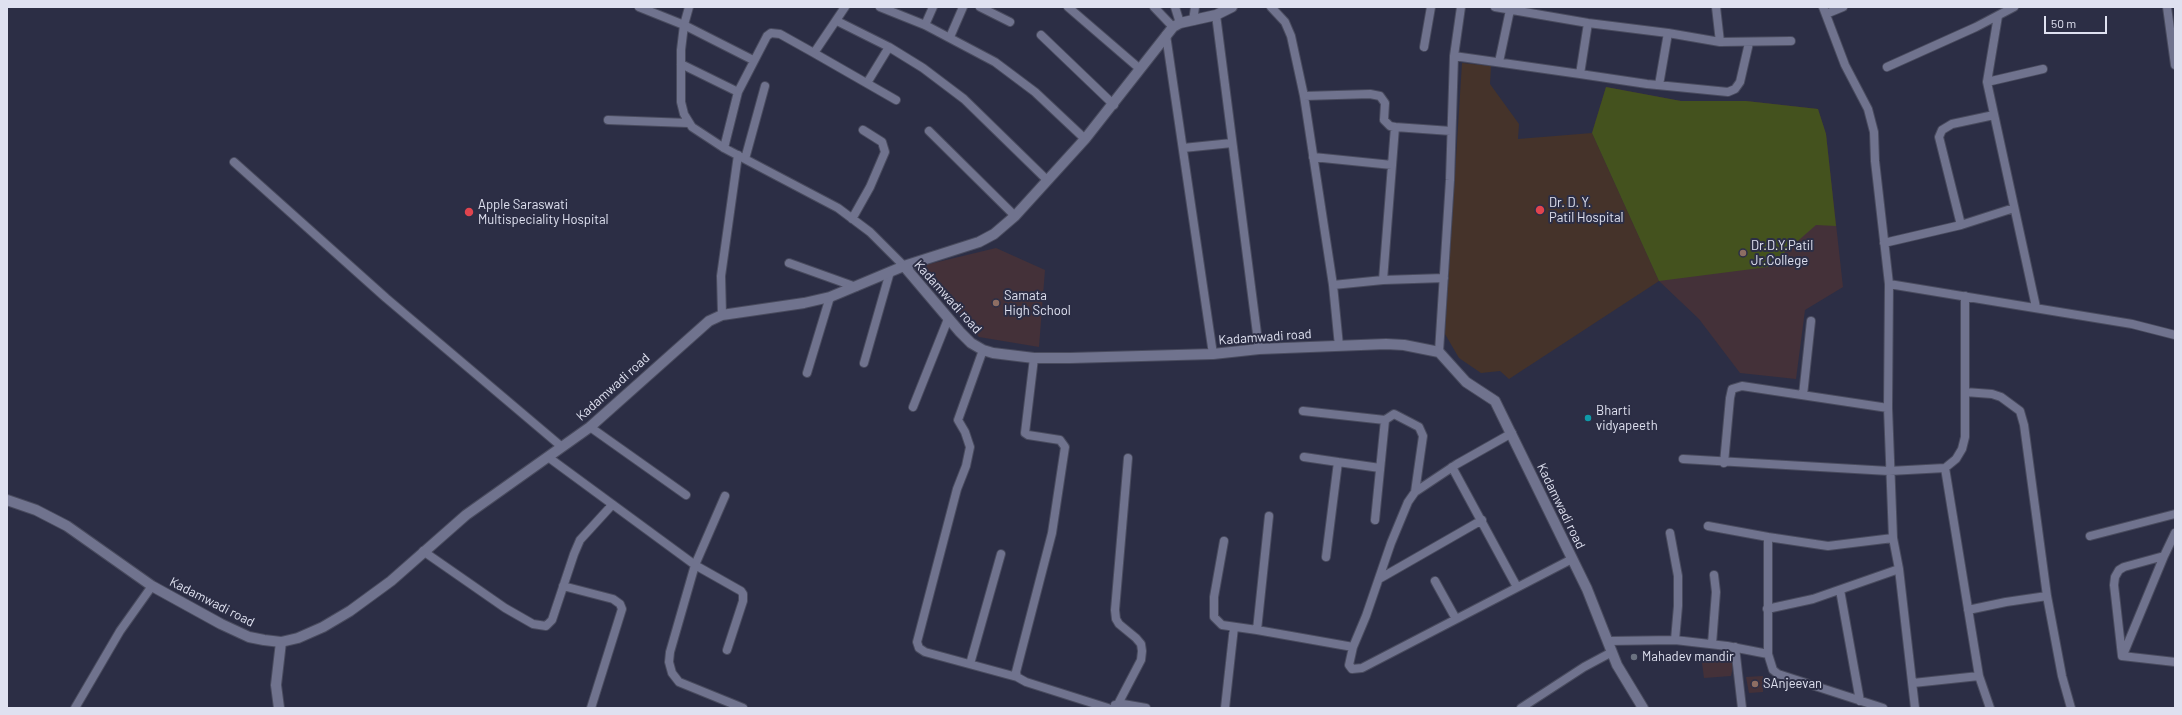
<!DOCTYPE html>
<html>
<head>
<meta charset="utf-8">
<style>
  body { margin:0 }
  #map { position:relative; width:2182px; height:715px; overflow:hidden; background:#2c2e45; font-family:Barlow,sans-serif }
  canvas { display:block }
  .frame { position:absolute; inset:0; border:8px solid #dfe1f0; pointer-events:none }
  .scale { position:absolute; left:2044px; top:16px; width:63px; height:18px; box-sizing:border-box; border:2px solid #dfe1f0; border-top:0; padding-left:5px; font-size:12px; line-height:14px; white-space:nowrap; color:#dfe1f0; -webkit-text-stroke:3px #2c2e45; paint-order:stroke }
</style>
</head>
<body>
<div id="map">
<canvas width="2182" height="715"></canvas>
<div class="frame"></div>
<div class="scale">50 m</div>
</div>
<script>
const ctx = document.querySelector('canvas').getContext('2d');
ctx.lineJoin = 'round';
function fillPath(path, color) { ctx.fillStyle = color; ctx.fill(path, 'evenodd'); }
const shape = rows => new Path2D(rows.map(r => 'M' + r).join(''));
function trace(path, color, width, dash) { ctx.strokeStyle = color; ctx.lineWidth = width; ctx.lineCap = dash ? 'butt' : 'round'; ctx.setLineDash(dash || []); ctx.stroke(path); }
function write(font, color, halo, rows, align = 'center') {
  ctx.font = font + ' Barlow,sans-serif'; ctx.lineWidth = 4; ctx.setLineDash([]); ctx.textBaseline = 'middle'; ctx.strokeStyle = halo; ctx.fillStyle = color; for (const [text, x, y, turn = 0] of rows) {
    ctx.save(); ctx.translate(x, y); ctx.rotate((+turn || 0) * Math.PI / 180); ctx.textAlign = isNaN(turn) ? turn : align; if (halo) ctx.strokeText(text, 0, 0); ctx.fillText(text, 0, 0); ctx.restore();
  }
}
const education = shape([
  [1606,87,1681,101,1746,101,1818,109,1826,134,1843,287,1805,310,1796,379,1740,373,1699,319,1659,281,1592,133],
  [996,248,1045,270,1039,347,979,337,917,267],
  [1701,655,1734,661,1731,676,1704,678],
  [1763,676,1763,692,1749,693,1746,677]
]);
const medical = shape([
  [1462,63,1491,66,1490,84,1519,124,1518,139,1592,133,1659,281,1509,379,1500,371,1481,373,1459,358,1445,334]
]);
const green = shape([
  [1606,87,1681,101,1746,101,1818,109,1826,134,1836,226,1816,225,1768,267,1659,281,1592,133]
]);
const minor = shape([
  [639,7,684,25,681,50,681,102,684,114,692,127,724,148,838,208,870,232,904,266],
  [880,7,925,25,995,62,1035,92,1085,139],
  [980,7,1010,22],
  [1068,7,1140,69],
  [1154,7,1173,27],
  [1175,7,1180,23],
  [1271,7,1285,22,1291,36,1304,96,1333,285],
  [1495,7,1588,23,1668,33,1720,42,1791,41],
  [1716,7,1720,42],
  [1823,7,1845,65,1868,109,1874,132,1875,161,1889,284,1888,408,1893,538,1899,569,1915,708],
  [2167,7,2175,65],
  [1826,14,1843,7],
  [1216,15,1259,349],
  [1998,16,1987,82,2036,307],
  [837,21,889,47,923,68,964,99,1047,180],
  [1193,21,1195,7],
  [1588,23,1580,74,1647,84,1728,92,1735,89,1740,82,1749,43],
  [684,25,753,60],
  [684,25,689,7],
  [925,25,933,7],
  [1041,35,1114,105],
  [1166,35,1213,354],
  [950,37,963,7],
  [1424,47,1431,7],
  [814,53,896,100],
  [1454,56,1580,74],
  [1499,62,1510,10],
  [681,64,738,92],
  [1887,67,1976,27,2014,7],
  [1987,82,2043,69],
  [867,83,889,47],
  [1659,85,1668,33],
  [1304,96,1370,94,1380,96,1385,103,1384,120,1390,126,1395,127],
  [608,120,688,123],
  [929,131,1015,216],
  [724,148,738,92,767,36,771,33,780,34,814,53,845,7],
  [1183,148,1232,143],
  [1313,157,1392,165],
  [745,159,765,86],
  [234,162,386,298,562,447],
  [852,219,870,187,885,152,882,142,863,130],
  [1961,225,1939,137,1942,130,1952,124,1994,115],
  [1884,243,1961,225,2014,208],
  [789,263,856,287],
  [1383,280,1395,127,1451,131],
  [1889,284,2132,324,2175,335],
  [1965,296,1965,437,1962,449,1956,459,1945,468,1979,676,1990,708],
  [722,315,721,276,738,155],
  [1339,346,1333,285,1383,280,1444,278],
  [983,350,958,420,965,432,970,447,966,466,957,489,917,642,919,648,925,652,1017,677],
  [1439,352,1450,180,1454,56,1461,7],
  [1034,358,1025,433,1028,435,1060,440,1065,447,1052,533,1016,672,1017,677,1026,682,1108,708],
  [864,363,890,272],
  [807,373,830,297],
  [1965,392,1992,394,2001,397,2020,411,2024,425,2047,596,2062,676,2071,708],
  [1803,395,1811,321],
  [913,407,948,319],
  [1303,411,1385,420,1394,414,1419,427,1423,436,1415,492],
  [590,427,686,495],
  [1512,433,1457,464,1415,492,1408,502,1391,543,1366,616,1353,647,1349,665,1352,669,1362,668,1572,559],
  [548,457,695,565,741,591,743,594,743,601,727,650],
  [1304,457,1338,462,1326,557],
  [1683,459,1889,471,1945,468],
  [1338,462,1380,468],
  [1724,463,1730,398,1732,389,1742,386,1888,408],
  [1452,467,1517,587],
  [725,496,695,565,670,652,669,662,672,673,679,682,743,708],
  [1269,516,1257,630,1353,647],
  [1375,520,1385,420],
  [1708,526,1768,537],
  [1670,533,1678,576,1678,606,1675,640],
  [2175,533,2164,556,2124,567,2119,570,2115,577,2114,585,2122,656,2175,662],
  [2090,536,2175,514],
  [1224,541,1214,597,1214,617,1222,625,1257,630],
  [423,551,505,608,533,624,546,626,552,620,574,554,580,540,612,505],
  [1379,579,1482,520],
  [1435,581,1456,619],
  [563,586,613,599,620,604,622,609,591,708],
  [1840,590,1860,701],
  [1767,609,1813,599,1899,569],
  [1968,610,2006,602,2047,596],
  [1608,641,1675,640,1727,646,1768,654],
  [1712,644,1716,592,1714,575],
  [1735,647,1742,708],
  [2123,655,2164,556],
  [970,664,1001,554],
  [1913,683,1979,676],
  [1118,704,1141,660,1142,651,1141,644,1136,638,1119,624,1116,619,1115,610,1128,458],
  [1115,705,1123,704,1146,708],
  [75,708,120,631,152,586],
  [1225,708,1234,627],
  [1521,708,1584,667,1612,652],
  [1883,708,1778,674,1773,670,1768,654,1768,537,1828,546,1893,538]
]);
const tertiary = shape([
  [904,266,960,332,971,343,983,350,993,353,1034,358,1070,358,1213,354,1259,349,1386,344,1404,345,1439,352,1466,382,1495,401,1587,589,1617,665,1643,708],
  [7,500,36,510,67,526,152,586,221,624,249,637,264,640,281,642,298,638,323,627,350,611,391,581,466,515,590,427,709,321,722,315,804,303,830,297,904,266,979,242,994,234,1015,216,1085,139,1173,27,1180,23,1216,15,1232,7],
  [279,708,276,685,281,642]
]);
const markers = [
  [1540,210,5,"#e0444e"],
  [469,212,5,"#e0444e"],
  [1743,253,4,"#8d6e63"],
  [996,303,4,"#8d6e63"],
  [1588,418,4,"#0f9aa8"],
  [1634,657,4,"#6b7280"],
  [1755,684,4,"#8d6e63"]
];
const poiNames = [
  ["Dr. D. Y.",1549,203],
  ["Patil Hospital",1549,218],
  ["Apple Saraswati",478,205],
  ["Multispeciality Hospital",478,220],
  ["Dr.D.Y.Patil",1751,246],
  ["Jr.College",1751,261],
  ["Samata",1004,296],
  ["High School",1004,311],
  ["Bharti",1596,411],
  ["vidyapeeth",1596,426],
  ["Mahadev mandir",1642,657],
  ["SAnjeevan",1763,684]
];
const streetNames = [
  ["Kadamwadi road",948,297,48],
  ["Kadamwadi road",1265,337,-4],
  ["Kadamwadi road",613,387,-42],
  ["Kadamwadi road",1561,506,64],
  ["Kadamwadi road",212,602,27]
];
fillPath(education, '#443139');
fillPath(medical, '#45332a');
fillPath(green, '#44521e');
trace(minor, '#494b5e', 10);
trace(tertiary, '#494b5e', 12);
trace(minor, '#70738e', 8);
trace(tertiary, '#70738e', 10);
for (const [x, y, r, color] of markers) { const dot = new Path2D(); dot.arc(x, y, r, 0, 2 * Math.PI); ctx.fillStyle = color; ctx.fill(dot); trace(dot, '#2c2e45', 1.5); }
write('13px', '#dfe1f0', '#2c2e45', poiNames, 'left');
write('13px', '#dfe1f0', '#2c2e45', streetNames);
</script>
</body>
</html>
